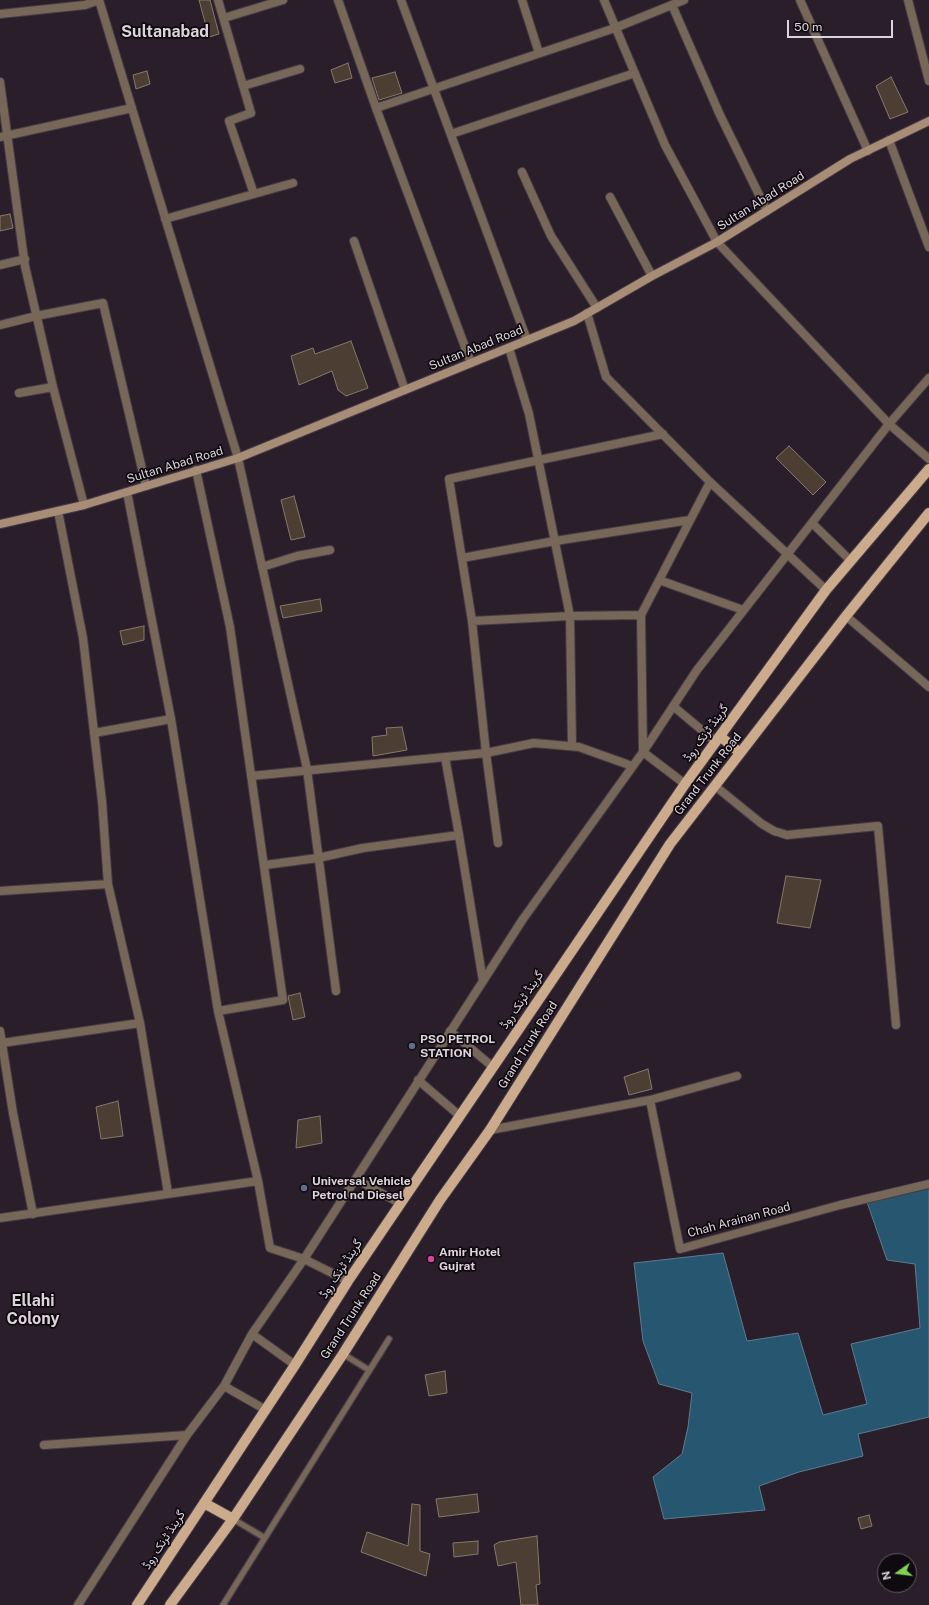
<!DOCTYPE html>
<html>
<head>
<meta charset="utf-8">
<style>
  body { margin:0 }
  #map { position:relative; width:929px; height:1605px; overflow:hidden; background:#2a1e2a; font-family:"Public Sans",sans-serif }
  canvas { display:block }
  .north { position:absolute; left:877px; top:1553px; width:40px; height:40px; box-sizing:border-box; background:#0f0a0f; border:1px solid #615b61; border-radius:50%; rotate:256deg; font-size:11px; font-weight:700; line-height:16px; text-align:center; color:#dcd4db }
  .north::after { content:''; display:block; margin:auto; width:14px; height:18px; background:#7ed153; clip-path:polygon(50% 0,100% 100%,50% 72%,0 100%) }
  .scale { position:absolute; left:787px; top:20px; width:106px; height:18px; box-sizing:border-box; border:2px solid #dcd4db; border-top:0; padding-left:5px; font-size:12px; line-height:14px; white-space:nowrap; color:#dcd4db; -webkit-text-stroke:3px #0f0a0f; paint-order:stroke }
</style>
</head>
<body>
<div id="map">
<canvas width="929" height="1605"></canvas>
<div class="north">N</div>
<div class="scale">50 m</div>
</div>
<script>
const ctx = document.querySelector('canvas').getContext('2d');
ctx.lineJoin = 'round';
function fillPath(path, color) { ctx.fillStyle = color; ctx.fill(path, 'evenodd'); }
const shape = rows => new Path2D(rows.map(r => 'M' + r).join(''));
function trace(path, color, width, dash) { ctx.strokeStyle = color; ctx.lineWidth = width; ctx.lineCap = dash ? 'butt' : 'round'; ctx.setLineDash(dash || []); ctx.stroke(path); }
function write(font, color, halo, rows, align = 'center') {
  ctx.font = font + ' "Public Sans",Vazirmatn,sans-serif'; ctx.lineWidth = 3.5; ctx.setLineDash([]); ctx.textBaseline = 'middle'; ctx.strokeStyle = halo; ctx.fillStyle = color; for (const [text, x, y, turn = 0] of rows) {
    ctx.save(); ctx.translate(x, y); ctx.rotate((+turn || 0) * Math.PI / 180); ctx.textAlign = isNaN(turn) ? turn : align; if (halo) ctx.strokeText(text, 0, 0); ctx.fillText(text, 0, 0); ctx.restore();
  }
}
const water = shape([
  [929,1184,929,1417,858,1434,863,1456,799,1472,759,1486,765,1510,664,1519,653,1477,682,1454,688,1427,692,1393,659,1384,643,1341,634,1263,723,1253,747,1341,798,1333,823,1415,867,1404,851,1344,920,1328,915,1264,887,1260,866,1199,929,1184]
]);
const building = shape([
  [199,0,210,0,219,34,209,37,199,0],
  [348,63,352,78,335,83,331,70,348,63],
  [147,71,150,84,136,89,133,75,147,71],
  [395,72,402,93,379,100,372,78,395,72],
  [891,77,908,112,890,119,876,86,891,77],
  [10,214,13,228,0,231,0,216,10,214],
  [351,341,368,388,346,396,338,390,332,371,299,385,291,356,313,348,315,354,351,341],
  [789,446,826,482,813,495,776,458,789,446],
  [294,496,305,537,291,540,281,500,294,496],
  [320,599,322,611,283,618,280,606,320,599],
  [144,626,144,640,123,645,120,631,144,626],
  [402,727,407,750,373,756,372,737,387,735,386,728,402,727],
  [786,876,821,880,810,928,777,923,786,876],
  [300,993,305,1017,293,1020,288,996,300,993],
  [648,1069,652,1089,629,1095,624,1077,648,1069],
  [118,1101,123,1136,101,1139,96,1107,118,1101],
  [320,1116,322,1143,296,1148,298,1120,320,1116],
  [445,1371,447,1393,429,1396,425,1375,445,1371],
  [477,1494,479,1512,439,1517,436,1499,477,1494],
  [412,1504,420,1505,420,1551,430,1554,426,1576,361,1552,367,1532,408,1546,412,1504],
  [869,1515,872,1526,861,1529,858,1518,869,1515],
  [537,1536,540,1584,536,1585,538,1605,521,1605,516,1562,498,1566,494,1545,499,1542,537,1536],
  [478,1541,478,1554,454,1557,453,1543,478,1541]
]);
const lane = shape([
  [343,1354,369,1370],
  [233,1519,265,1538],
  [223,1605,389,1339]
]);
const street = shape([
  [218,0,251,113,229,121,254,194],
  [338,0,376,108,615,28,684,0],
  [401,0,527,340],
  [522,0,539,53],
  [604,0,665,145,717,242,889,424,929,459],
  [800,0,868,151],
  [908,0,929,81],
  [672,5,720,115,767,211],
  [0,14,85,5,99,0,238,458,307,769,336,991],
  [224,18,283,0],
  [0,82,25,266,53,387,84,505],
  [243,86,300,69],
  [376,108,471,363],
  [451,134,635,73],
  [0,137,132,108],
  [889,140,929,247],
  [522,172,551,236,597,308],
  [610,197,652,276],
  [165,219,293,183],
  [354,241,405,390],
  [0,265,25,259],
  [587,313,606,377,710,482],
  [0,325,36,316,103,303,146,486],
  [509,348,529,414,570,616,472,621,486,753,534,743,579,747,632,766],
  [19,393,53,387],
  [196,470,230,627,283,1000,218,1011,258,1181],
  [127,492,171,719,218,1011],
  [58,511,83,638,102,801,108,884],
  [812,523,851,561],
  [462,558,555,541,690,520],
  [262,567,297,556,330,550],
  [659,580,743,610],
  [846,616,929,687],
  [472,621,449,479,663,434],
  [673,706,716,742],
  [94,733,171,719],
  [572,746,570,616,641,615],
  [445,757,459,835,483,981],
  [251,776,486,753,498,843],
  [685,784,643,752,641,615,710,482,826,590],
  [715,786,762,824,774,831,787,835,878,826,896,1025],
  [265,865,318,858,363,848,459,835],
  [0,891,108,884,140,1023],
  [0,1031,13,1113,33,1214],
  [450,1031,493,1067],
  [2,1043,140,1023,168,1193],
  [418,1080,460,1116],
  [650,1100,680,1249,840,1205,929,1184],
  [490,1130,650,1100,737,1076],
  [356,1179,401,1204],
  [0,1218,258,1181,270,1248,304,1259,348,1281],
  [252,1334,295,1365],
  [224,1386,266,1410],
  [44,1445,187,1435],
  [78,1605,187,1435,224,1386,252,1334,304,1259,523,919,643,752,697,670,889,424,929,378]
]);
const secondary = shape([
  [0,524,84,505,238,458,574,321,652,276,717,242,850,159,929,121]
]);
const primary = shape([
  [720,736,740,753],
  [204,1503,233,1519],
  [137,1605,295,1365,348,1281,685,784,826,590,929,469],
  [170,1605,233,1519,343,1354,440,1200,490,1130,670,844,846,616,929,513]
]);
const markers = [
  [412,1046,4,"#5c6f8a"],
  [304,1188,4,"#5c6f8a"],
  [431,1259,4,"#d1479c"]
];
const streetNames = [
  ["Sultan Abad Road",761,201,-32],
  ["Sultan Abad Road",476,348,-22],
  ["Sultan Abad Road",175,465,-17],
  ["گرینڈ ٹرنک روڈ",706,733,-54],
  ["Grand Trunk Road",708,774,-52],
  ["گرینڈ ٹرنک روڈ",522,1000,-56],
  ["Grand Trunk Road",528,1045,-58],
  ["Chah Arainan Road",739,1220,-15],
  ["گرینڈ ٹرنک روڈ",341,1269,-57],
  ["Grand Trunk Road",351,1316,-57],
  ["گرینڈ ٹرنک روڈ",164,1540,-57]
];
const poiNames = [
  ["PSO PETROL",420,1039],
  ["STATION",420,1053],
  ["Universal Vehicle",312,1181],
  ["Petrol nd Diesel",312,1195],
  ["Amir Hotel",439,1252],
  ["Gujrat",439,1266]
];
const districtNames = [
  ["Sultanabad",165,32],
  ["Ellahi",33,1301],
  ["Colony",33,1319]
];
fillPath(water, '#275670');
trace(water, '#5d7c90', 1);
fillPath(building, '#4c3e33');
trace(building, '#88786b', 1);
trace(lane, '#463b46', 8);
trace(street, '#463b46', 10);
trace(secondary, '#463b46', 10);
trace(primary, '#463b46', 12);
trace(lane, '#776758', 5.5);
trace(street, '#776758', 8);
trace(secondary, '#a78d76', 8);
trace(primary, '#ccab8d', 10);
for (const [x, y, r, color] of markers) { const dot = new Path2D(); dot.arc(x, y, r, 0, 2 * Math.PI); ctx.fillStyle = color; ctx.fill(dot); trace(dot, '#0f0a0f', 1.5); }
write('12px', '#dcd4db', '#0f0a0f', streetNames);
write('bold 12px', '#dcd4db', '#0f0a0f', poiNames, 'left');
write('bold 16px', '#dcd4db', '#0f0a0f', districtNames);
</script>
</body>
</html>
